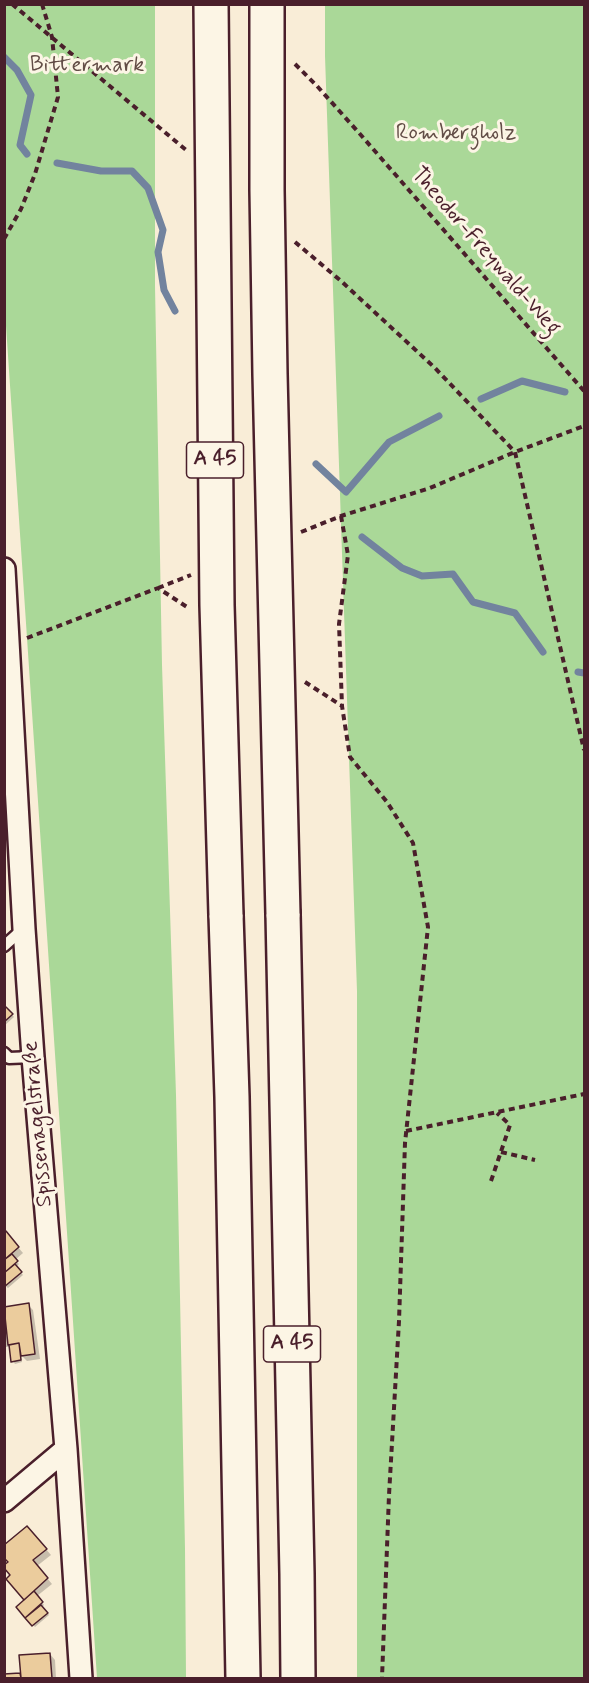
<!DOCTYPE html>
<html>
<head>
<meta charset="utf-8">
<style>
  body { margin:0 }
  #map { position:relative; width:589px; height:1683px; overflow:hidden; background:#f9edd7; font-family:Mynerve,sans-serif }
  canvas { display:block }
  .frame { position:absolute; inset:0; border:6px solid #4a1f2b; pointer-events:none }
</style>
</head>
<body>
<div id="map">
<canvas width="589" height="1683"></canvas>
<div class="frame"></div>
</div>
<script>
const ctx = document.querySelector('canvas').getContext('2d');
ctx.lineJoin = 'round';
function fillPath(path, color) { ctx.fillStyle = color; ctx.fill(path, 'evenodd'); }
const shape = rows => new Path2D(rows.map(r => 'M' + r).join(''));
function trace(path, color, width, dash) { ctx.strokeStyle = color; ctx.lineWidth = width; ctx.lineCap = dash ? 'butt' : 'round'; ctx.setLineDash(dash || []); ctx.stroke(path); }
function write(font, color, halo, rows, align = 'center') {
  ctx.font = font + ' Mynerve,sans-serif'; ctx.lineWidth = 6; ctx.setLineDash([]); ctx.textBaseline = 'middle'; ctx.strokeStyle = halo; ctx.fillStyle = color; for (const [text, x, y, turn = 0] of rows) {
    ctx.save(); ctx.translate(x, y); ctx.rotate((+turn || 0) * Math.PI / 180); ctx.textAlign = isNaN(turn) ? turn : align; if (halo) ctx.strokeText(text, 0, 0); ctx.fillText(text, 0, 0); ctx.restore();
  }
}
const green = shape([
  [4,5,155,5,155,286,162,665,176,1095,185,1549,186,1678,97,1678,5,311],
  [325,5,584,5,584,1678,357,1678,357,991,325,56]
]);
const shadow = shape([
  [4,1006,14,1017,4,1026],
  [4,1231,23,1253,15,1260,19,1264,16,1267,23,1275,8,1288,4,1285,6,1274,4,1272],
  [28,1305,33,1310,40,1359,27,1361,21,1355,22,1362,15,1364,13,1361,11,1347,4,1347,4,1331,8,1333],
  [32,1533,51,1555,37,1566,52,1584,37,1596,44,1605,42,1607,49,1615,35,1627,18,1607,26,1600],
  [50,1654,55,1660,56,1678,4,1678,4,1676,20,1675,22,1677]
]);
const stream = shape([
  [4,57,17,70,31,95,20,145,27,154],
  [57,163,101,171,132,171,148,188,163,230,158,252,164,290,175,311],
  [481,399,522,381,565,392],
  [316,464,346,492,389,442,439,416],
  [362,537,402,568,422,576,453,574,473,602,515,613,543,652],
  [578,672,584,673]
]);
const building = shape([
  [6,1007,13,1014,4,1022,4,1008,6,1007],
  [6,1231,19,1247,4,1260,4,1232,6,1231],
  [12,1254,18,1261,4,1273,4,1260,12,1254],
  [15,1264,22,1272,4,1287,4,1273,15,1264],
  [29,1303,35,1354,21,1356,19,1343,8,1345,4,1307,29,1303],
  [19,1343,21,1360,11,1362,9,1345,19,1343],
  [27,1526,47,1549,33,1560,48,1578,24,1600,6,1579,10,1575,4,1568,4,1565,8,1562,4,1558,4,1545,27,1526],
  [34,1591,43,1602,25,1618,16,1607,34,1591],
  [41,1605,48,1613,32,1626,25,1618,41,1605],
  [50,1653,52,1678,21,1678,19,1655,50,1653],
  [20,1673,21,1678,4,1678,4,1674,20,1673]
]);
const path = shape([
  [12,4,186,150],
  [295,64,317,86,360,134,584,391],
  [4,239,21,209,35,174,58,97,52,37,42,4],
  [295,242,341,281,435,368,515,452,584,750],
  [341,516,348,555,339,624,342,706,350,757,387,802,413,843,428,927,405,1143,399,1321,389,1495,382,1678],
  [301,532,341,516,430,488,515,452,584,426],
  [158,588,191,575],
  [27,638,158,588,190,609],
  [305,682,342,706],
  [406,1131,584,1094],
  [501,1152,535,1160],
  [491,1181,510,1125,497,1113]
]);
const lane = shape([
  [4,946,23,929],
  [4,1053,9,1058,33,1057]
]);
const street = shape([
  [4,569,24,929,33,1057,66,1449,81,1678],
  [4,1501,66,1449]
]);
const highway = shape([
  [283,914,297,1574,298,1678],
  [226,915,232,1097,243,1678]
]);
const highwayBridge = shape([
  [211,4,217,605,226,915],
  [267,4,267,190,270,374,283,914]
]);
const shields = [
  [215,460,57],
  [292,1344,57]
];
const shieldNames = [
  ["A 45",215,460],
  ["A 45",292,1344]
];
const parkNames = [
  ["Bittermark",87,66],
  ["Rombergholz",456,134]
];
const streetNames = [
  ["Theodor-Freywald-Weg",485,252,49],
  ["Spissenagelstraße",39,1124,-95]
];
fillPath(green, '#aad898');
fillPath(shadow, '#0003');
trace(stream, '#72839e', 7);
fillPath(building, '#ebcc9d');
trace(building, '#4a1f2b', 1.5);
trace(lane, '#4a1f2b', 15);
trace(street, '#4a1f2b', 26);
trace(highway, '#4a1f2b', 38);
trace(path, '#4a1f2b', 4, [6, 4.5]);
trace(lane, '#fcf5e5', 10);
trace(street, '#fcf5e5', 21);
trace(highway, '#fcf5e5', 33);
trace(highwayBridge, '#4a1f2b', 38, []);
trace(highwayBridge, '#fcf5e5', 33);
for (const [x, y, w] of shields) { const box = new Path2D(); box.roundRect(x - w / 2, y - 18, w, 36, 4.5); ctx.fillStyle = '#fcf5e5'; ctx.fill(box); trace(box, '#4a1f2b', 1.5); }
write('bold 21px', '#4a1f2b', null, shieldNames);
write('22px', '#624d46', '#fcf5e5', parkNames);
write('22px', '#4a1f2b', '#fcf5e5', streetNames);
</script>
</body>
</html>
